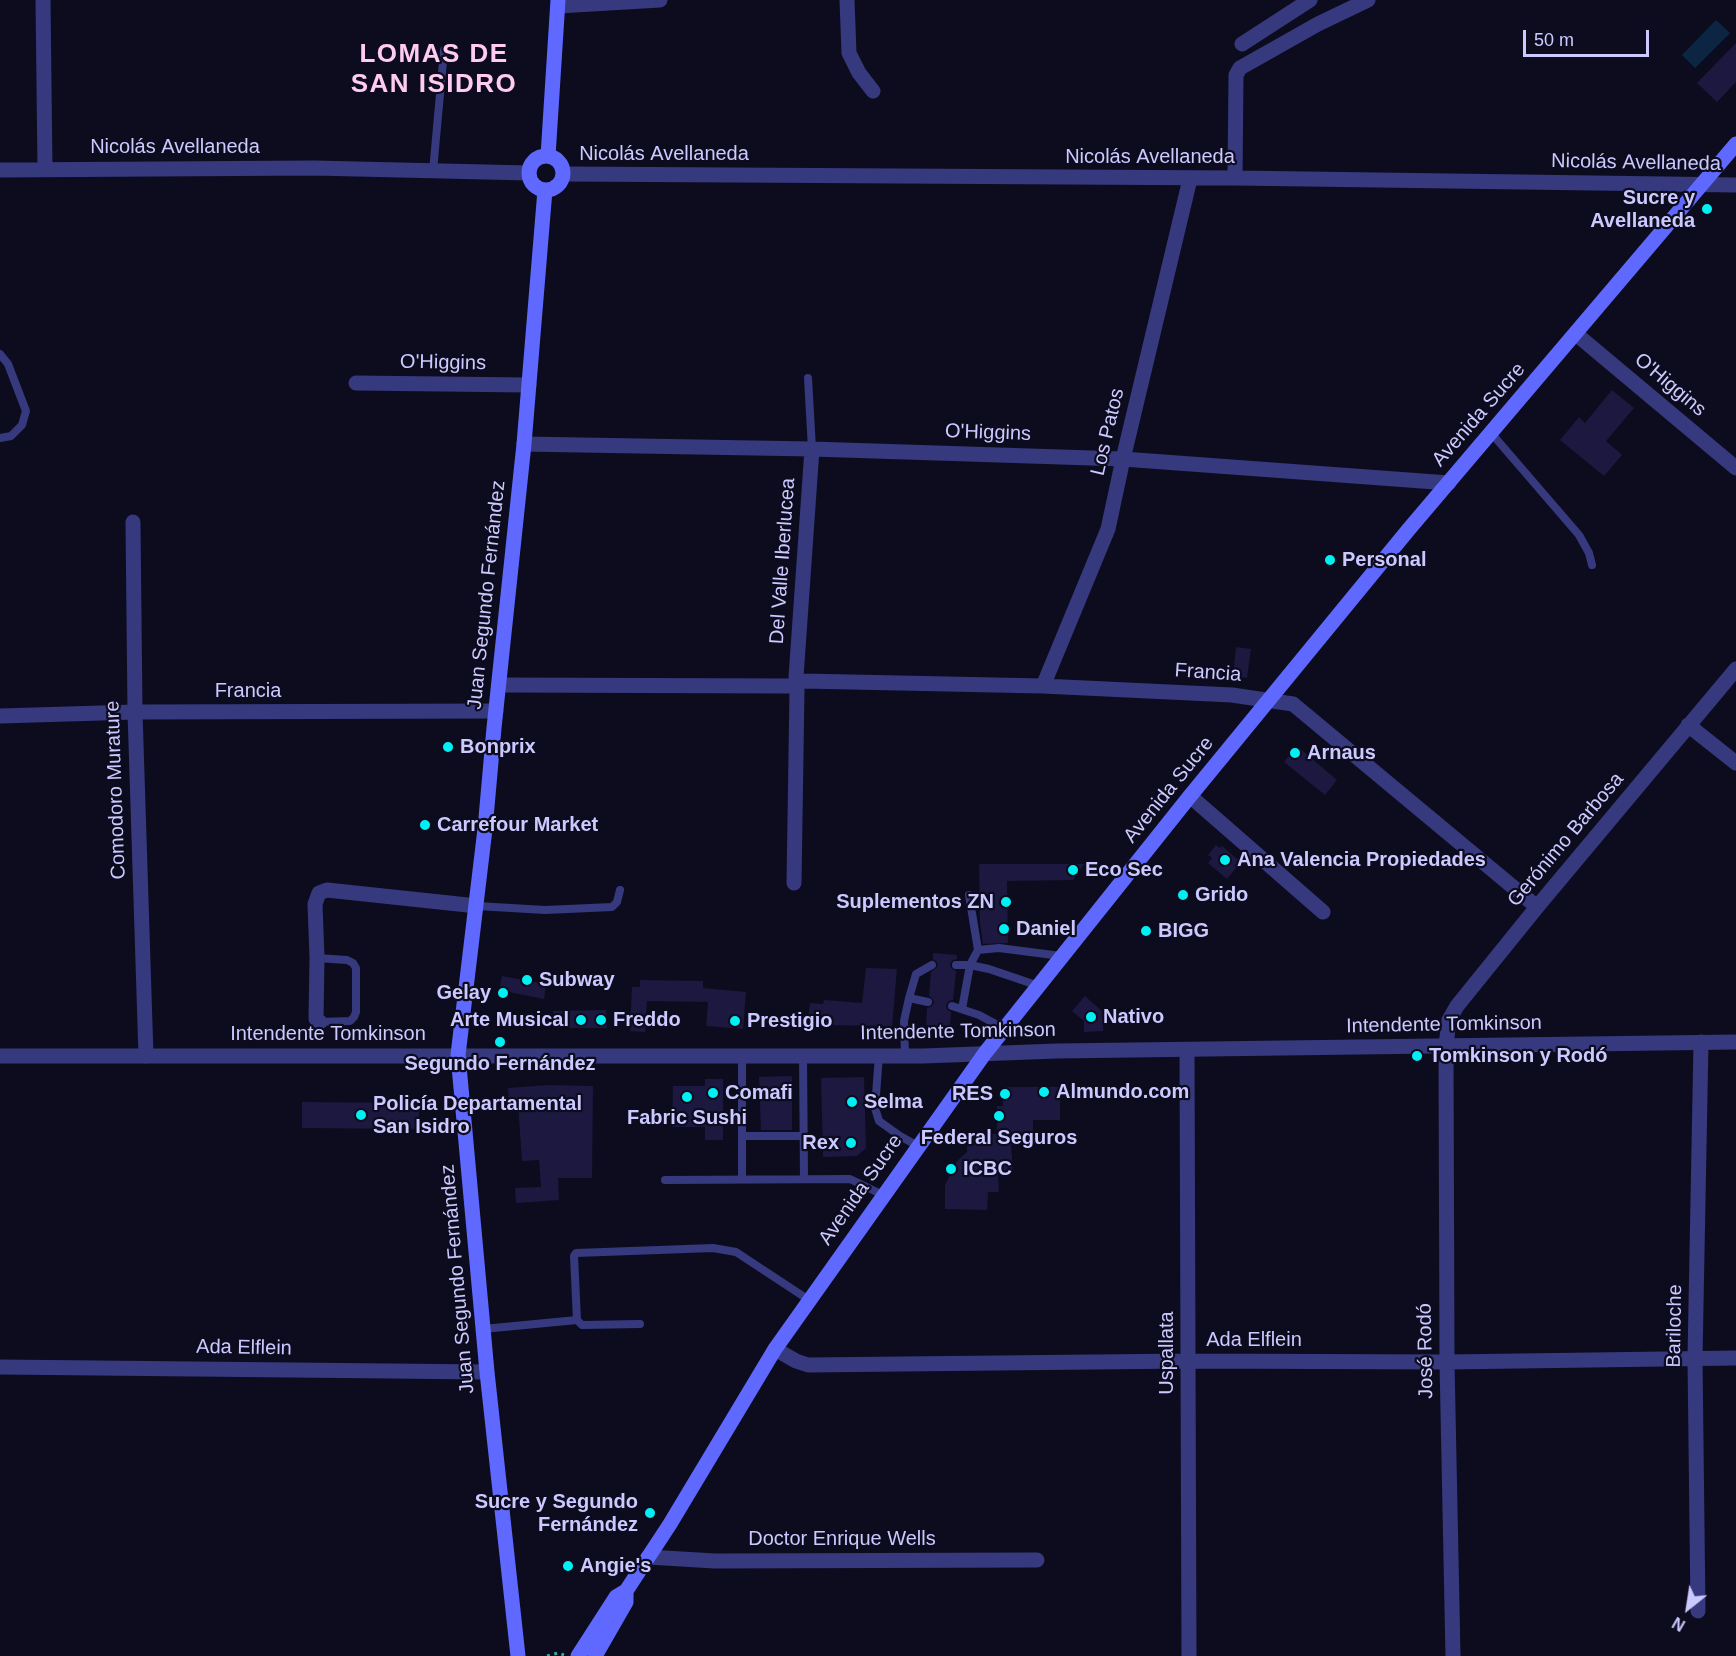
<!DOCTYPE html>
<html>
<head>
<meta charset="utf-8">
<style>
  body { margin:0 }
  #map { position:relative; width:1736px; height:1656px; overflow:hidden; background:#0d0c1e; font-family:Arial,sans-serif }
  canvas { display:block }
  .north { position:absolute; left:1658px; top:1578px; width:60px; height:60px; -webkit-text-stroke:4px #0d0c1e; paint-order:stroke; rotate:210deg; font-size:16px; font-weight:700; line-height:24px; text-align:center; color:#cbc9ff }
  .north::after { content:''; display:block; margin:auto; width:21px; height:27px; background:#cbc9ff; clip-path:polygon(50% 0,100% 100%,50% 72%,0 100%) }
  .scale { position:absolute; left:1523px; top:30px; width:126px; height:27px; box-sizing:border-box; border:3px solid #cbc9ff; border-top:0; padding-left:8px; font-size:18px; line-height:21px; white-space:nowrap; color:#cbc9ff; -webkit-text-stroke:4px #0d0c1e; paint-order:stroke }
</style>
</head>
<body>
<div id="map">
<canvas width="1736" height="1656"></canvas>
<div class="north">N</div>
<div class="scale">50 m</div>
</div>
<script>
const ctx = document.querySelector('canvas').getContext('2d');
ctx.lineJoin = 'round';
function fillPath(path, color) { ctx.fillStyle = color; ctx.fill(path, 'evenodd'); }
const shape = rows => new Path2D(rows.map(r => 'M' + r).join(''));
function trace(path, color, width, dash) { ctx.strokeStyle = color; ctx.lineWidth = width; ctx.lineCap = dash ? 'butt' : 'round'; ctx.setLineDash(dash || []); ctx.stroke(path); }
function write(font, color, halo, rows, align = 'center') {
  ctx.font = font + ' Arial,sans-serif'; ctx.lineWidth = 4.5; ctx.setLineDash([]); ctx.textBaseline = 'middle'; ctx.strokeStyle = halo; ctx.fillStyle = color; for (const [text, x, y, turn = 0] of rows) {
    ctx.save(); ctx.translate(x, y); ctx.rotate((+turn || 0) * Math.PI / 180); ctx.textAlign = isNaN(turn) ? turn : align; if (halo) ctx.strokeText(text, 0, 0); ctx.fillText(text, 0, 0); ctx.restore();
  }
}
const water = shape([
  [1716,20,1730,33,1695,68,1682,55]
]);
const building = shape([
  [1736,43,1736,82,1717,102,1697,83],
  [1612,390,1634,408,1606,441,1622,455,1604,476,1560,440,1579,417,1585,423],
  [1236,647,1251,649,1247,678,1233,676],
  [1297,746,1337,780,1325,795,1284,762],
  [1216,845,1220,848,1222,846,1241,862,1227,879,1208,863,1212,858,1208,855],
  [979,864,1084,864,1073,880,1007,881,1008,943,983,944,980,922],
  [933,953,957,955,957,959,953,960,950,964,951,968,956,971,953,1000,949,1001,946,1005,947,1010,951,1012,950,1028,926,1025,927,1008,932,1006,934,1003,932,998,929,996,931,972,938,966,937,962,933,959],
  [866,968,897,969,892,1026,820,1025,821,1017,808,1017,810,1003,823,1004,824,1000,862,1003],
  [502,976,546,984,544,999,499,990],
  [640,980,703,981,703,988,746,992,743,1029,706,1026,708,1002,647,1001,645,1032,630,1031,632,987,640,987],
  [1085,996,1103,1012,1103,1031,1084,1032,1084,1021,1072,1011],
  [606,1010,607,1028,554,1028,553,1011],
  [792,1076,792,1130,761,1130,759,1077],
  [864,1077,866,1148,857,1156,823,1157,821,1078],
  [705,1079,723,1079,723,1140,705,1140,705,1127,672,1127,673,1086,705,1086],
  [549,1085,593,1086,592,1178,558,1178,559,1200,516,1203,515,1188,541,1187,539,1160,522,1161,518,1104,509,1104,508,1088],
  [1003,1087,1060,1087,1060,1120,1033,1120,1033,1145,1011,1145,1013,1173,998,1173,999,1192,988,1192,987,1210,945,1209,945,1185,957,1161,967,1152,967,1144,973,1134,997,1134,997,1106,1003,1106],
  [302,1102,419,1103,419,1129,302,1128]
]);
const path = shape([
  [547,1656,558,1653,564,1655]
]);
const service = shape([
  [433,171,444,50],
  [0,354,8,364,26,411,22,425,11,436,0,438],
  [808,378,812,449],
  [1492,434,1579,535,1589,553,1592,565],
  [969,895,978,950],
  [477,906,545,910,612,907,617,902,620,890],
  [317,958,347,960,353,963,356,968,356,1012,354,1017,350,1021,320,1022],
  [956,965,970,965,989,969,1039,986],
  [909,998,916,974,932,965],
  [952,1006,979,1015,1005,1029],
  [962,1009,970,965,978,950,999,948,1061,956],
  [742,1055,742,1179],
  [803,1055,804,1179],
  [879,1055,875,1108,879,1121,900,1136,918,1146],
  [905,1055,904,1021,909,998,928,1002],
  [742,1136,804,1136],
  [665,1180,850,1179,883,1195],
  [577,1320,582,1325,640,1324],
  [483,1329,577,1320,574,1256,576,1253,713,1248,736,1252,809,1300]
]);
const minor = shape([
  [43,0,45,169],
  [847,0,849,53,859,73,873,91],
  [558,6,660,0],
  [1242,44,1310,0],
  [0,170,314,168,529,173],
  [564,174,1235,178,1736,185],
  [1235,178,1236,75,1240,68,1318,24,1368,0],
  [1576,334,1736,468],
  [356,383,529,385],
  [524,444,812,449,1123,459,1449,483],
  [133,522,135,712,146,1056],
  [796,677,812,449],
  [803,681,1043,686,1232,695,1293,704,1537,907],
  [500,685,790,686],
  [1043,686,1108,529,1123,459,1190,179],
  [0,716,135,712,496,711],
  [1688,725,1736,763],
  [1190,796,1323,912],
  [794,883,797,690],
  [320,1022,316,1019,317,958,315,904,319,893,327,890,477,906],
  [1187,1051,1189,1656],
  [775,1349,796,1361,808,1365,1188,1361,1447,1362,1736,1358],
  [0,1367,487,1372],
  [648,1557,715,1561,1037,1560],
  [1698,1611,1695,1358,1701,1042],
  [1453,1656,1447,1362,1446,1046,1449,1020,1457,1006,1537,907,1736,669]
]);
const tertiary = shape([
  [0,1056,923,1056,1057,1051,1736,1042]
]);
const secondary = shape([
  [548,156,558,0],
  '529 173a17 17 0 1 1 34 0a17 17 0 1 1-34 0Z',
  [518,1656,487,1372,458,1055,485,829,494,728,524,444,545,190],
  [578,1656,616,1597,626,1591,670,1524,775,1349,985,1053,1190,796,1409,529,1736,144],
  [595,1656,626,1602,626,1591]
]);
const markers = [
  [1707,209,6,"#00f0f4"],
  [1330,560,6,"#00f0f4"],
  [448,747,6,"#00f0f4"],
  [1295,753,6,"#00f0f4"],
  [425,825,6,"#00f0f4"],
  [1225,860,6,"#00f0f4"],
  [1073,870,6,"#00f0f4"],
  [1183,895,6,"#00f0f4"],
  [1006,902,6,"#00f0f4"],
  [1004,929,6,"#00f0f4"],
  [1146,931,6,"#00f0f4"],
  [527,980,6,"#00f0f4"],
  [503,993,6,"#00f0f4"],
  [1091,1017,6,"#00f0f4"],
  [581,1020,6,"#00f0f4"],
  [601,1020,6,"#00f0f4"],
  [735,1021,6,"#00f0f4"],
  [500,1042,6,"#00f0f4"],
  [1417,1056,6,"#00f0f4"],
  [1044,1092,6,"#00f0f4"],
  [713,1093,6,"#00f0f4"],
  [1005,1094,6,"#00f0f4"],
  [687,1097,6,"#00f0f4"],
  [852,1102,6,"#00f0f4"],
  [361,1115,6,"#00f0f4"],
  [999,1116,6,"#00f0f4"],
  [851,1143,6,"#00f0f4"],
  [951,1169,6,"#00f0f4"],
  [650,1513,6,"#00f0f4"],
  [568,1566,6,"#00f0f4"]
];
const streetNames = [
  ["Nicolás Avellaneda",175,147],
  ["Nicolás Avellaneda",664,154],
  ["Nicolás Avellaneda",1150,157],
  ["Nicolás Avellaneda",1636,163,1],
  ["O'Higgins",443,363,1],
  ["O'Higgins",1670,385,40],
  ["Avenida Sucre",1479,415,-49],
  ["Los Patos",1108,432,-77],
  ["O'Higgins",988,433,2],
  ["Del Valle Iberlucea",783,561,-86],
  ["Juan Segundo Fernández",487,595,-84],
  ["Francia",1208,673,4],
  ["Francia",248,691],
  ["Comodoro Murature",116,790,-92],
  ["Avenida Sucre",1169,790,-51],
  ["Gerónimo Barbosa",1566,840,-50],
  ["Intendente Tomkinson",1444,1025,-1],
  ["Intendente Tomkinson",958,1032,-1],
  ["Intendente Tomkinson",328,1034],
  ["Avenida Sucre",861,1190,-55],
  ["Juan Segundo Fernández",458,1279,-95],
  ["Bariloche",1675,1326,-89],
  ["Ada Elflein",1254,1340],
  ["Ada Elflein",244,1348,1],
  ["José Rodó",1426,1351,-91],
  ["Uspallata",1167,1353,-90],
  ["Doctor Enrique Wells",842,1539]
];
const poiNames = [
  ["Sucre y",1695,198,"right"],
  ["Avellaneda",1695,221,"right"],
  ["Personal",1342,560],
  ["Bonprix",460,747],
  ["Arnaus",1307,753],
  ["Carrefour Market",437,825],
  ["Ana Valencia Propiedades",1237,860],
  ["Eco Sec",1085,870],
  ["Grido",1195,895],
  ["Suplementos ZN",994,902,"right"],
  ["Daniel",1016,929],
  ["BIGG",1158,931],
  ["Subway",539,980],
  ["Gelay",491,993,"right"],
  ["Nativo",1103,1017],
  ["Arte Musical",569,1020,"right"],
  ["Freddo",613,1020],
  ["Prestigio",747,1021],
  ["Tomkinson y Rodó",1429,1056],
  ["Segundo Fernández",500,1064,"center"],
  ["Almundo.com",1056,1092],
  ["Comafi",725,1093],
  ["RES",993,1094,"right"],
  ["Selma",864,1102],
  ["Policía Departamental",373,1104],
  ["San Isidro",373,1127],
  ["Fabric Sushi",687,1118,"center"],
  ["Federal Seguros",999,1138,"center"],
  ["Rex",839,1143,"right"],
  ["ICBC",963,1169],
  ["Sucre y Segundo",638,1502,"right"],
  ["Fernández",638,1525,"right"],
  ["Angie's",580,1566]
];
const districtNames = [
  ["LOMAS DE",434,55],
  ["SAN ISIDRO",434,85]
];
fillPath(water, '#0b2543');
fillPath(building, '#1c183f');
trace(path, '#2cb09d', 3, [3, 4.5]);
trace(service, '#36397e', 8);
trace(minor, '#36397e', 15);
trace(tertiary, '#36397e', 15);
trace(secondary, '#6069ff', 15);
for (const [x, y, r, color] of markers) { const dot = new Path2D(); dot.arc(x, y, r, 0, 2 * Math.PI); ctx.fillStyle = color; ctx.fill(dot); trace(dot, '#0d0c1e', 2); }
write('20px', '#cbc9ff', '#0d0c1e', streetNames);
write('bold 20px', '#cbc9ff', '#0d0c1e', poiNames, 'left');
ctx.letterSpacing = '1.5px';
write('bold 26px', '#ffcbf0', '#0d0c1e', districtNames);
ctx.letterSpacing = '0px';
</script>
</body>
</html>
